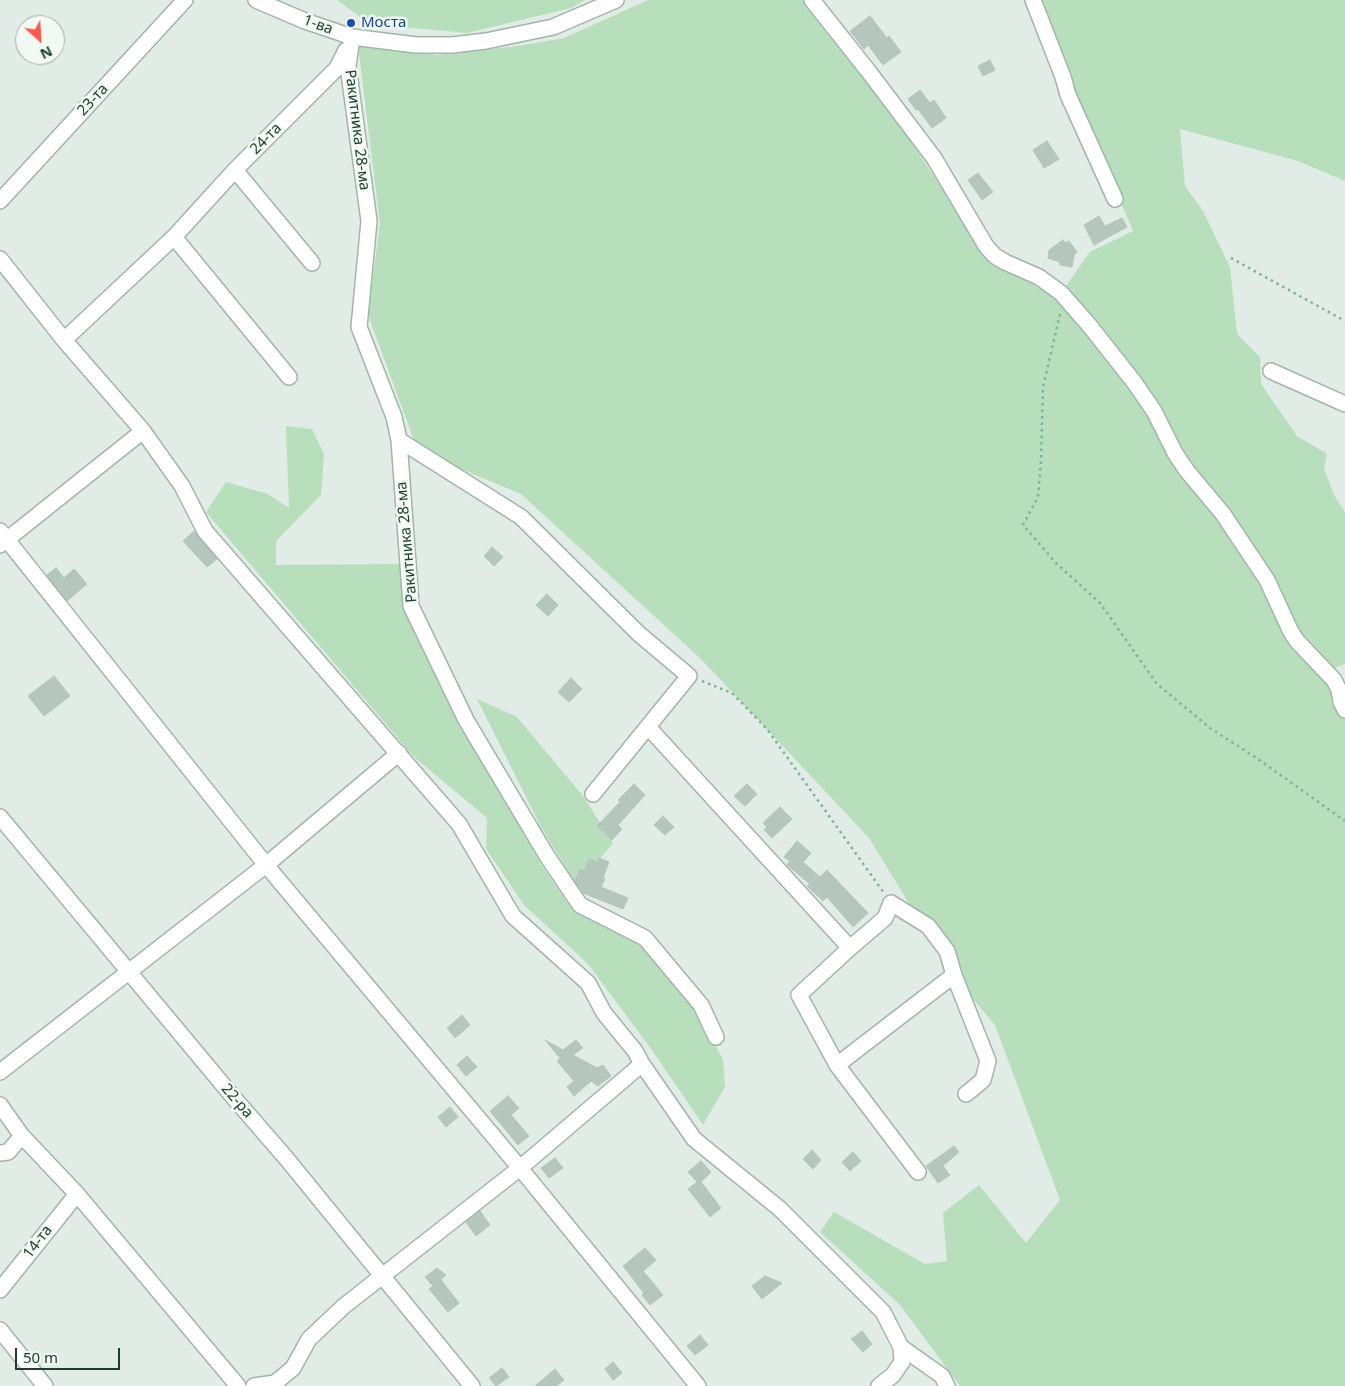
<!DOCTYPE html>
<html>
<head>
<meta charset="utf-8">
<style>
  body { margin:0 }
  #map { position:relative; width:1345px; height:1386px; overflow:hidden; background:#e0ece5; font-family:"Noto Sans",sans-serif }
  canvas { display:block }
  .north { position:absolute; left:15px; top:15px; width:50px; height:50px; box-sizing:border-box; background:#f1f9f3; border:1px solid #9daea5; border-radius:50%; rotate:154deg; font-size:14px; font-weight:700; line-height:20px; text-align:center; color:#203e30 }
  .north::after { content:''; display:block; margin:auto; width:18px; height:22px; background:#fb594f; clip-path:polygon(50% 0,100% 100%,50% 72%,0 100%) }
  .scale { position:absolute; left:15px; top:1348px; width:105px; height:22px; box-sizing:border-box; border:2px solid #203e30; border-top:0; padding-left:6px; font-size:15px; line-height:18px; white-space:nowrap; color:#203e30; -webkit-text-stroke:4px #f1f9f3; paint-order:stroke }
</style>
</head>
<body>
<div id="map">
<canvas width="1345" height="1386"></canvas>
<div class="north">N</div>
<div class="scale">50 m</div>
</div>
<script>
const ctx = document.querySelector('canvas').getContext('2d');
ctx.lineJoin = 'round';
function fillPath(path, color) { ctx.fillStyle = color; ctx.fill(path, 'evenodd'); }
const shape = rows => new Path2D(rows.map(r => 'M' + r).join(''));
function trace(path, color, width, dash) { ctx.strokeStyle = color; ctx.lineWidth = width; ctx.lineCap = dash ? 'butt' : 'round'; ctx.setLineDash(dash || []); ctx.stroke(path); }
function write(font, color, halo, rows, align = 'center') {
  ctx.font = font + ' "Noto Sans",sans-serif'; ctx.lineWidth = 5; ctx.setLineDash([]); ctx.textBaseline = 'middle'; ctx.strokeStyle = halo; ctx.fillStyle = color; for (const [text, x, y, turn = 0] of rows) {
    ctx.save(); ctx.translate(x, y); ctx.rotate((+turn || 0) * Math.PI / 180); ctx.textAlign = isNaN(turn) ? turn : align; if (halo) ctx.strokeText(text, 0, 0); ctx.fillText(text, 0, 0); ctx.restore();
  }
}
const green = shape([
  [337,0,585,0,571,8,467,33,370,24],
  [648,0,805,0,866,76,991,260,1061,293,1090,252,1133,231,1035,0,1345,0,1345,181,1298,161,1180,129,1185,186,1203,211,1230,267,1237,334,1260,357,1261,384,1297,436,1327,454,1324,469,1334,495,1345,512,1345,664,1326,671,1345,709,1345,1386,960,1386,900,1305,820,1232,834,1212,925,1264,947,1261,943,1213,979,1185,1026,1243,1060,1200,995,1025,953,975,869,838,701,659,521,494,418,451,368,315,380,224,358,45,437,55,518,46,564,38],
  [286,426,312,429,324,454,321,495,276,541,276,565,405,564,408,606,540,863,573,911,641,946,694,1008,723,1059,725,1087,703,1125,652,1050,588,964,524,905,486,849,487,818,413,756,206,512,226,482,268,494,289,508],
  [477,699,517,717,583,796,613,843,577,886,541,827]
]);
const building = shape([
  [870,16,887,38,889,36,901,52,883,65,868,45,864,49,850,31,870,16],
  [990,60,995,70,983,76,978,66,990,60],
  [920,90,930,103,934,100,946,118,932,128,918,109,916,110,908,99,920,90],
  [1047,141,1059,159,1044,168,1033,150,1047,141],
  [978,173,993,192,982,200,968,180,978,173],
  [1099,216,1105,226,1122,218,1127,227,1094,245,1084,225,1099,216],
  [1063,240,1066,243,1069,241,1077,252,1074,255,1072,267,1060,265,1060,262,1048,258,1049,250,1063,240],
  [194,531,217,559,207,567,183,541,194,531],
  [492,547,503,557,494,566,484,556,492,547],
  [56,568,64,578,74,569,87,584,67,601,47,575,56,568],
  [547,594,558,605,548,616,536,605,547,594],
  [54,676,70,696,44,716,28,696,54,676],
  [571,678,582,689,569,702,558,692,571,678],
  [634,784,645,795,618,825,622,829,612,840,597,826,620,802,618,800,634,784],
  [747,784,757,794,745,806,734,796,747,784],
  [780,807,792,819,772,838,764,830,767,827,763,823,780,807],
  [663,816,674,827,665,835,654,825,663,816],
  [797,841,811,853,803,862,820,877,827,870,868,913,853,927,827,897,823,901,807,886,810,884,787,865,790,861,784,857,797,841],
  [599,858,609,862,603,878,605,879,601,887,628,898,623,909,583,893,575,881,580,869,584,871,589,859,597,862,599,858],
  [462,1015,470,1025,455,1038,447,1028,462,1015],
  [545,1040,563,1050,576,1040,583,1048,573,1055,597,1068,603,1065,611,1076,598,1086,591,1081,574,1096,567,1087,574,1081,557,1061,560,1058,545,1040],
  [467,1056,477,1067,466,1076,457,1065,467,1056],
  [508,1096,519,1108,511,1115,529,1136,518,1145,490,1111,508,1096],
  [450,1107,458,1117,446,1127,438,1117,450,1107],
  [954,1146,959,1152,943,1166,950,1175,938,1183,926,1166,954,1146],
  [812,1150,821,1160,813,1169,803,1159,812,1150],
  [853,1152,861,1161,850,1171,842,1162,853,1152],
  [555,1158,563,1168,549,1178,541,1168,555,1158],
  [701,1161,711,1172,701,1182,721,1208,710,1217,688,1189,697,1182,688,1172,701,1161],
  [480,1211,490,1225,476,1236,466,1222,480,1211],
  [645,1248,656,1260,643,1271,663,1295,650,1305,642,1295,644,1293,623,1266,645,1248],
  [437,1268,446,1275,433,1286,425,1277,437,1268],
  [765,1276,782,1283,762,1299,752,1286,765,1276],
  [441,1280,459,1303,448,1312,429,1289,441,1280],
  [862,1331,872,1344,863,1352,851,1339,862,1331],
  [700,1335,708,1345,695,1355,687,1346,700,1335],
  [613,1362,622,1373,613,1380,605,1369,613,1362],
  [502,1368,509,1377,496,1386,489,1378,502,1368],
  [555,1369,564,1380,556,1386,535,1386,555,1369]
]);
const path = shape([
  [1231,258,1345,321],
  [1060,314,1043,387,1041,461,1038,497,1023,525,1056,563,1100,603,1157,684,1210,728,1258,759,1345,821],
  [702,681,732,693,767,729,884,893]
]);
const street = shape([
  [256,0,305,21,352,37,416,45,452,45,486,41,553,27,616,0],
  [812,0,869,72,934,158,986,246,995,256,1005,262,1039,277,1061,293,1089,325,1134,382,1154,411,1175,453,1187,471,1223,514,1267,580,1291,632,1297,641,1334,680,1339,690,1341,702,1345,710],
  [1033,0,1063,77,1068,95,1115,199],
  [352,37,348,66,369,221,359,327,394,417,399,440,411,606,466,720,547,856,580,905,645,938,701,1005,716,1037],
  [235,170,312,263],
  [0,201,185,0],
  [174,237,289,377],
  [0,259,64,340,143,431,182,486,205,531,459,824,513,916,588,983,604,1013,635,1051,642,1064,694,1139,780,1209,883,1312,901,1347,942,1376,947,1386],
  [64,340,174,237,235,170,337,68,346,50],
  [1271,371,1345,404],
  [399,440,521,517,639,634,689,676,593,794],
  [0,531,266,865,520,1168,698,1386],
  [0,545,143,431],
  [649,728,850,948,799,995,837,1065,918,1172],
  [0,817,234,1098,286,1158,472,1386],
  [954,975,988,1061,983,1080,966,1094],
  [837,1065,954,975,947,951,928,926,891,903,885,918,850,948],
  [0,1072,266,865,399,753],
  [0,1105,22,1136,77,1194,238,1386],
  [0,1153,8,1152,22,1136],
  [0,1290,77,1194],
  [0,1330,45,1386],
  [254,1386,275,1383,293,1368,309,1339,344,1306,520,1168,642,1064],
  [879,1386,893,1375,902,1362,901,1347]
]);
const markers = [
  [351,23,5,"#1a4fb4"]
];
const transitNames = [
  ["Моста",361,23]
];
const streetNames = [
  ["1-ва",318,25,20],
  ["23-та",93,100,-47],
  ["Ракитника 28-ма",357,130,83],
  ["24-та",266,139,-45],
  ["Ракитника 28-ма",407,542,-95],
  ["22-ра",237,1101,49],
  ["14-та",38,1242,-52]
];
fillPath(green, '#b8dfbb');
fillPath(building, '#b5c7bd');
trace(building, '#b2c6ba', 1);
trace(street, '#a3b4ab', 18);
trace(path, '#7eb298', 2.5, [2.5, 4]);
trace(street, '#fff', 15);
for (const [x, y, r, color] of markers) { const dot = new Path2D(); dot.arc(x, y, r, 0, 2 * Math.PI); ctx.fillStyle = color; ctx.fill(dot); trace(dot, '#f1f9f3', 2); }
write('15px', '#164399', '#f1f9f3', transitNames, 'left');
write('15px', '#203e30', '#f1f9f3', streetNames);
</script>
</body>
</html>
